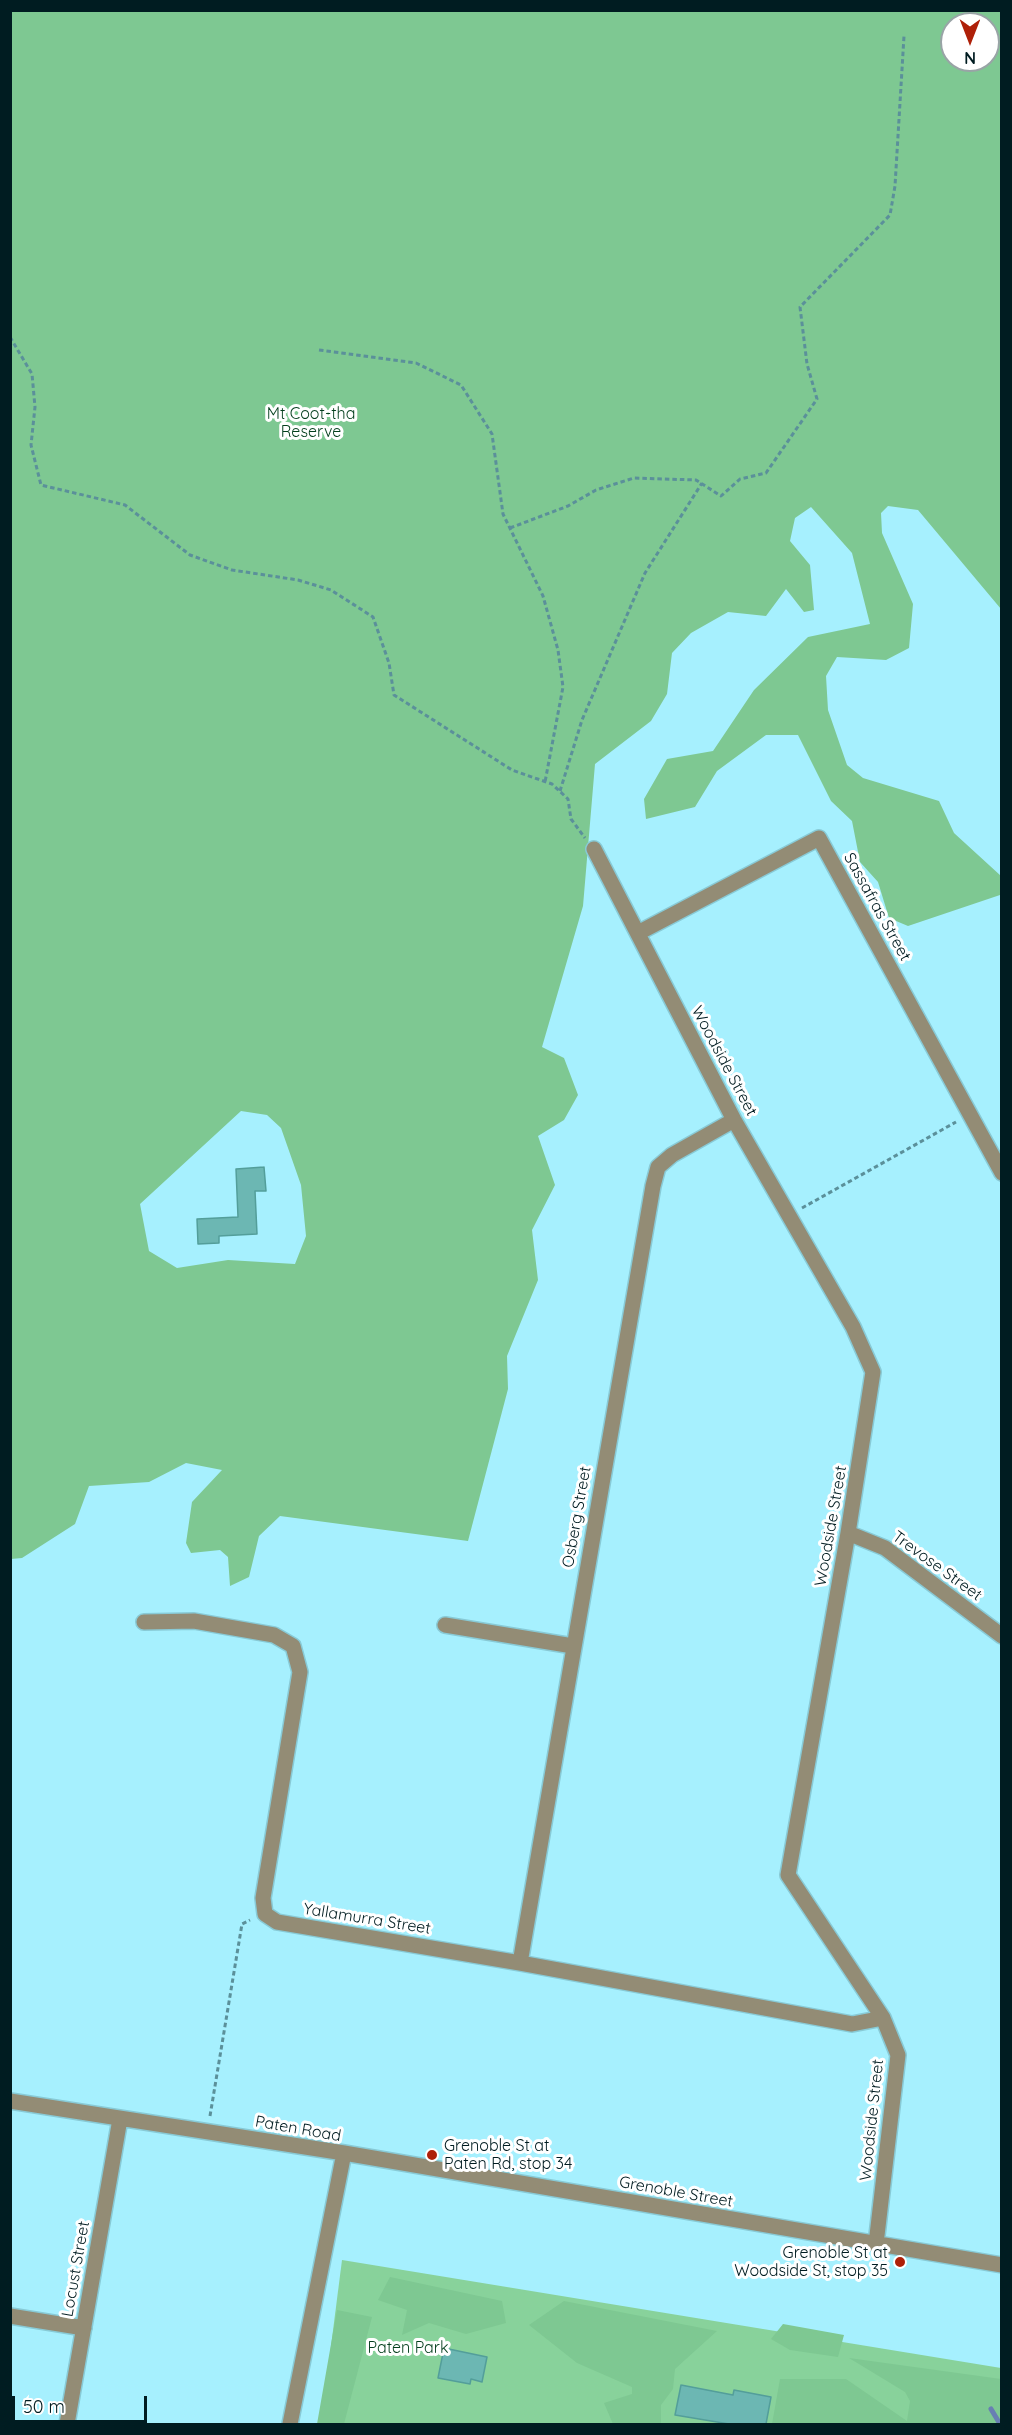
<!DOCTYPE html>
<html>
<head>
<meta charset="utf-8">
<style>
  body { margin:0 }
  #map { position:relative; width:1012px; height:2435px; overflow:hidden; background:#a6f0fe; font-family:Quicksand,sans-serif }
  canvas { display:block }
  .frame { position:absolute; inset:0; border:12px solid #001c21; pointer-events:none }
  .north { position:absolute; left:940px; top:12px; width:60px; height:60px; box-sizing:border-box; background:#fff; border:2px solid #99a4a6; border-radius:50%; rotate:180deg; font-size:16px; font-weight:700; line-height:24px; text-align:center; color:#001c21 }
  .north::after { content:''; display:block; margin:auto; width:21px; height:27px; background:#ae2009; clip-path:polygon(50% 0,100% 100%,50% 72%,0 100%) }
  .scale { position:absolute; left:12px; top:2396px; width:135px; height:27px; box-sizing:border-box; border:3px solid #001c21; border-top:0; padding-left:8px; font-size:18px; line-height:21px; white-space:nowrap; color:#001c21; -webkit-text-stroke:4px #fff; paint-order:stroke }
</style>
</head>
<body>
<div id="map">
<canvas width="1012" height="2435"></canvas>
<div class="frame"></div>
<div class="north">N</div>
<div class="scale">50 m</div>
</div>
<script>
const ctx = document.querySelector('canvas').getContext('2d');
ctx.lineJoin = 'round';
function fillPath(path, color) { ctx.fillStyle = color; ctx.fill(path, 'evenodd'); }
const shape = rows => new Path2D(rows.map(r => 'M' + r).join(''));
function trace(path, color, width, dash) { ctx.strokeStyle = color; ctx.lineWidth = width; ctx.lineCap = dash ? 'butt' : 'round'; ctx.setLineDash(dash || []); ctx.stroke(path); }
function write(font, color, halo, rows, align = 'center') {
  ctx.font = font + ' Quicksand,sans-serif'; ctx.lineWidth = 6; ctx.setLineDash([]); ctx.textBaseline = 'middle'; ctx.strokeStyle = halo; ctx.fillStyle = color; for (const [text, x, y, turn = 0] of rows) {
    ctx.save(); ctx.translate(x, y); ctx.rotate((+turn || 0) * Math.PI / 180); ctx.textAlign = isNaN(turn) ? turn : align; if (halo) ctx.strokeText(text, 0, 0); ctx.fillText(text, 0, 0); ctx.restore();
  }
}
const green = shape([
  [342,2260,1001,2368,1001,2424,321,2424]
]);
const forest = shape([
  [10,11,1001,11,1001,609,918,510,888,506,881,513,882,533,913,604,909,648,886,660,837,657,826,676,828,710,847,765,863,778,939,801,954,833,1001,876,1000,895,908,926,889,918,878,882,860,862,852,821,831,801,798,735,766,735,717,771,695,807,646,819,644,799,667,759,713,751,754,690,808,637,870,624,852,553,811,507,795,518,790,541,810,565,814,610,804,612,786,589,766,616,728,612,691,633,672,653,667,694,651,721,595,764,583,906,542,1047,564,1058,578,1095,564,1120,538,1136,555,1185,532,1230,538,1280,507,1356,508,1389,468,1541,280,1516,259,1536,249,1577,230,1586,228,1557,220,1550,191,1553,186,1543,192,1502,222,1470,186,1463,149,1482,89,1486,75,1524,22,1558,11,1559],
  [952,24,988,24,988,60,952,60],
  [241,1111,267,1115,281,1128,301,1185,306,1236,295,1264,228,1260,177,1268,149,1251,140,1204],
  [390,2277,502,2301,506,2323,466,2334,429,2323,402,2335,407,2310,378,2300],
  [564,2301,717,2331,675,2369,673,2389,661,2405,661,2424,613,2424,604,2403,632,2394,632,2387,577,2363,529,2325],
  [337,2310,372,2317,344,2424,317,2424],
  [783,2324,844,2335,838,2357,790,2350,771,2339],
  [849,2358,1001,2379,1001,2424,772,2424,780,2379,846,2379,907,2421,910,2401,905,2392]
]);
const stream = shape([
  [991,2409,1000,2424]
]);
const building = shape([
  [264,1167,266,1191,255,1191,257,1234,219,1236,219,1243,198,1244,197,1219,238,1217,236,1169,264,1167],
  [444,2348,487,2357,482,2382,471,2379,470,2384,438,2378,444,2348],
  [681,2385,733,2395,734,2390,771,2397,766,2424,729,2424,675,2415,681,2385]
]);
const path = shape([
  [10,337,32,374,35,407,31,445,41,485,125,505,190,555,232,570,298,580,331,590,373,617,389,663,394,695,512,770,552,784,568,799,571,819,585,838],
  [319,350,416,363,461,385,492,434,503,514,543,596,558,650,563,687,545,782],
  [510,528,568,506,596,490,634,478,696,480,721,496,740,479,766,473,817,399,807,364,800,307,890,215,895,186,904,36],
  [560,791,582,720,645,573,702,483],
  [802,1208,956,1122],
  [210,2116,242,1924,250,1920]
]);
const minor = shape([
  [594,849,734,1120,853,1327,873,1372,848,1533,788,1875,883,2018,898,2055,876,2244],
  [638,933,819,838,1002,1173],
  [848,1533,885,1548,1002,1636],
  [144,1622,194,1621,274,1635,293,1646,300,1672,263,1898,265,1914,277,1922,520,1963,852,2024,883,2018],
  [445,1625,573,1646],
  [520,1963,653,1186,658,1167,672,1155,734,1120],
  [10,2101,344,2153,1002,2265],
  [10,2316,84,2328],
  [67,2424,120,2119],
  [290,2424,344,2153]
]);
const markers = [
  [432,2155,6,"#ae2009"],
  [900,2262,6,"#ae2009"]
];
const parkNames = [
  ["Mt Coot-tha",311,414],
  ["Reserve",311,432],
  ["Paten Park",408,2348]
];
const streetNames = [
  ["Sassafras Street",877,907,61],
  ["Woodside Street",724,1061,62],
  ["Osberg Street",577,1517,-80],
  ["Woodside Street",831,1526,-80],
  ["Trevose Street",937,1566,36],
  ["Yallamurra Street",367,1919,9],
  ["Woodside Street",872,2120,-84],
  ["Paten Road",298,2129,10],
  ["Grenoble Street",676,2192,10],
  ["Locust Street",76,2269,-80]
];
const poiNames = [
  ["Grenoble St at",444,2146],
  ["Paten Rd, stop 34",444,2164],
  ["Grenoble St at",888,2253,"right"],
  ["Woodside St, stop 35",888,2271,"right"]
];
fillPath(green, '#88d29b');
fillPath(forest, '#7ec892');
trace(stream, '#687fb3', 5);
fillPath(building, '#6cb7b3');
trace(building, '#539e9a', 1.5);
trace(minor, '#88cad6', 18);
trace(path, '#5b909a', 3, [4.5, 3]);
trace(minor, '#938c75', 15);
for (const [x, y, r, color] of markers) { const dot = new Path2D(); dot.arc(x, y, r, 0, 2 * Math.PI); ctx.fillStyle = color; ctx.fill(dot); trace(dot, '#fff', 2); }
write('16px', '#043f1d', '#fff', parkNames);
write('16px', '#001c21', '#fff', streetNames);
write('16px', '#001c21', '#fff', poiNames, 'left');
</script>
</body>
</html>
